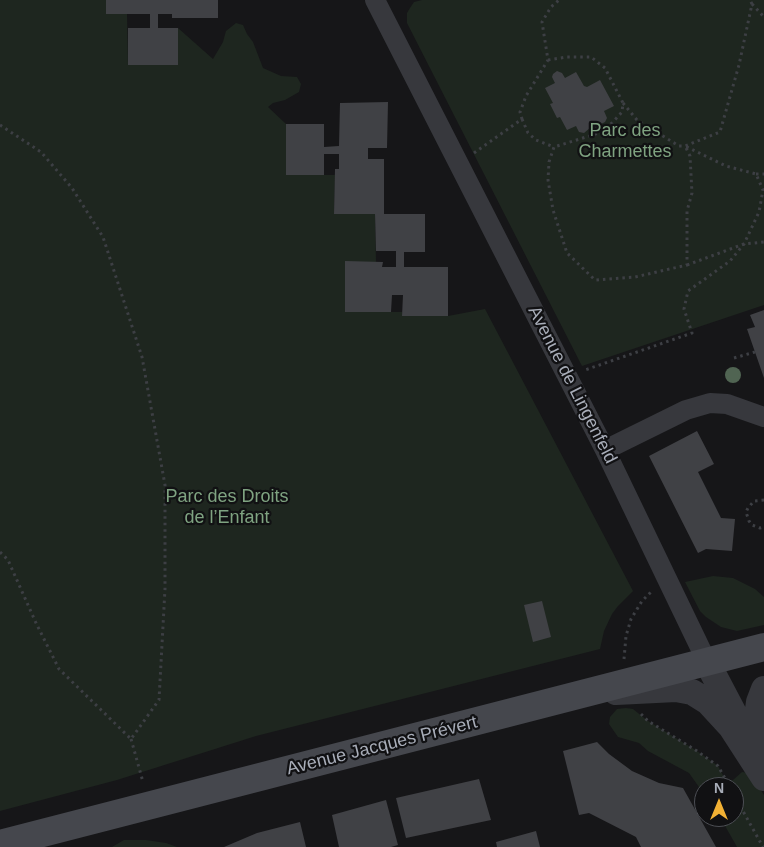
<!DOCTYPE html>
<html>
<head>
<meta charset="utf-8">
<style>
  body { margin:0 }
  #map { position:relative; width:764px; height:847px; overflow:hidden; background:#161618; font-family:Arial,sans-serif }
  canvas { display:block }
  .north { position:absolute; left:694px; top:777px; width:50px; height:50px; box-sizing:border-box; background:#111113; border:1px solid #4d4f55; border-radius:50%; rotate:0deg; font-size:14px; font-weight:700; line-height:20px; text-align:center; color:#a8adb8 }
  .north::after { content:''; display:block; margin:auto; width:18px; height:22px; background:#f2b134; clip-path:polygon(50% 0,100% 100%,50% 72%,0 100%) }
</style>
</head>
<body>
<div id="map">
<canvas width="764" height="847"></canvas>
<div class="north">N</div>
</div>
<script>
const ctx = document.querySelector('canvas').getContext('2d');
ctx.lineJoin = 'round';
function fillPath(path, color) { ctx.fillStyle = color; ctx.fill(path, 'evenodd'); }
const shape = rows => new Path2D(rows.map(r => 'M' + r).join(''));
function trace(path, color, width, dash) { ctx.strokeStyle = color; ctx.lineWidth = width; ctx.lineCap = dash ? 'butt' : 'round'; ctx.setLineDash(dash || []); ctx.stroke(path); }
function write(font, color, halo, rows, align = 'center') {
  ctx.font = font + ' Arial,sans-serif'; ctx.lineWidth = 4.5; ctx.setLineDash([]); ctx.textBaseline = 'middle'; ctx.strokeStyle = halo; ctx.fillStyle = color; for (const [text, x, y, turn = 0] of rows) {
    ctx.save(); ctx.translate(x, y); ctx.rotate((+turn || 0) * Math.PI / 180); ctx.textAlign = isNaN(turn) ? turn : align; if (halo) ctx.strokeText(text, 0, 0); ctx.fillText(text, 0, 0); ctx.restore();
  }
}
const green = shape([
  [0,0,106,0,107,14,127,14,128,65,178,65,178,28,213,59,223,42,226,31,236,23,243,25,247,34,253,42,263,68,281,76,297,77,301,84,299,92,285,100,273,103,268,107,286,124,286,175,335,175,334,214,375,214,376,262,345,262,345,312,402,312,403,316,448,316,485,309,633,591,618,606,612,614,604,631,600,649,256,736,117,780,0,811],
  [422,0,764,0,764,305,582,366,407,23,407,13,410,8,414,2],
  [713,576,733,578,755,589,764,597,764,625,737,631,721,627,706,617,700,611,685,582],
  [626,708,633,709,648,721,697,751,718,766,726,781,733,780,742,772,750,773,764,795,764,847,737,847,720,817,734,817,734,787,704,787,704,794,689,773,648,751,639,743,618,737,609,724,610,717,617,709],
  [124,840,146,840,166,843,177,847,112,847]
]);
const building = shape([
  [106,0,218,0,218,18,172,18,172,14,158,14,158,28,178,28,178,65,128,65,128,28,150,28,150,14,106,14],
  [557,71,562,73,565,78,576,72,584,86,587,87,600,80,614,106,604,111,607,118,605,122,597,126,590,124,591,127,584,133,579,132,576,126,567,130,560,117,557,118,550,104,553,103,545,88,555,83,552,77,553,74],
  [388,102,387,148,368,148,368,159,384,159,384,214,425,214,425,252,404,252,404,267,448,267,448,316,402,316,403,295,392,295,391,312,345,312,345,261,383,262,382,267,396,267,396,251,376,251,375,214,334,214,335,169,339,169,339,154,324,154,324,175,286,175,286,124,324,124,324,147,339,146,340,103],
  [764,310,764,378,747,329,755,327,750,315],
  [697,431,714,464,698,472,721,518,735,519,732,551,706,549,698,553,649,456],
  [542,601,551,637,533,642,524,605],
  [597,742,609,754,632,771,659,783,683,788,716,847,641,847,636,837,589,813,579,815,563,751],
  [479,779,491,820,406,838,396,798],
  [386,800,398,845,391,847,339,847,332,815],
  [300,822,306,847,224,847,257,833],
  [536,831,540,847,497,847,496,842]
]);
const path = shape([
  [752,4,764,17],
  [548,60,567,57,591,57,605,68,623,103,622,112,612,123,599,133,554,147],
  [623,103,637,120,679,146,685,146,720,132,739,65,752,4,750,0],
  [522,119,528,133,536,140,554,147,549,162,548,180,553,210,567,253,595,280,635,277,687,265,687,211,692,193,690,156,685,146,726,166,756,174,763,190,759,212,744,244,730,261,688,291,684,309,692,333,585,370],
  [0,125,41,152,72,188,103,237,142,357,165,485,165,589,159,700,131,739,59,669,36,623,8,560,0,552],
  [474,153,522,119,520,112,526,96,548,60,542,22,551,7,559,0],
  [756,174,764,174],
  [687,265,744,244,764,242],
  [734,358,755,352],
  [764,500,754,501,748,508,746,512,749,521,752,525,760,528,764,527],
  [624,659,626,636,631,619,642,601,652,591],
  [641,714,648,721,697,751,718,766,730,787],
  [131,739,143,782],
  [734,795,763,847]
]);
const minor = shape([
  [375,0,605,450,707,662],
  [605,450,686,410,710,403,727,404,764,417]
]);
const tertiary = shape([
  [707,662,738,721],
  [764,689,759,702,756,725,764,754],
  [616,692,676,689,692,692,708,702,731,727,764,778]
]);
const secondary = shape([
  [0,844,764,647]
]);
const trees = [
  [733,375]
];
const parkNames = [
  ["Parc des",625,131],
  ["Charmettes",625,152],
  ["Parc des Droits",227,497],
  ["de l’Enfant",227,518]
];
const streetNames = [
  ["Avenue de Lingenfeld",572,385,63],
  ["Avenue Jacques Prévert",382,746,-14]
];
fillPath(green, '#1e261f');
fillPath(building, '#404145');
trace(path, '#3d3f44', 3, [2.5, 4]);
trace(minor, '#37383d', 20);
trace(tertiary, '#37383d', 26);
trace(secondary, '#45474d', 28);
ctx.fillStyle = '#506452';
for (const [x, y] of trees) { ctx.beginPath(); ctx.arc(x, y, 8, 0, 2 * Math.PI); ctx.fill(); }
write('18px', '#7fa381', '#111113', parkNames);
write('18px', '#a8adb8', '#111113', streetNames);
</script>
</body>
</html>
